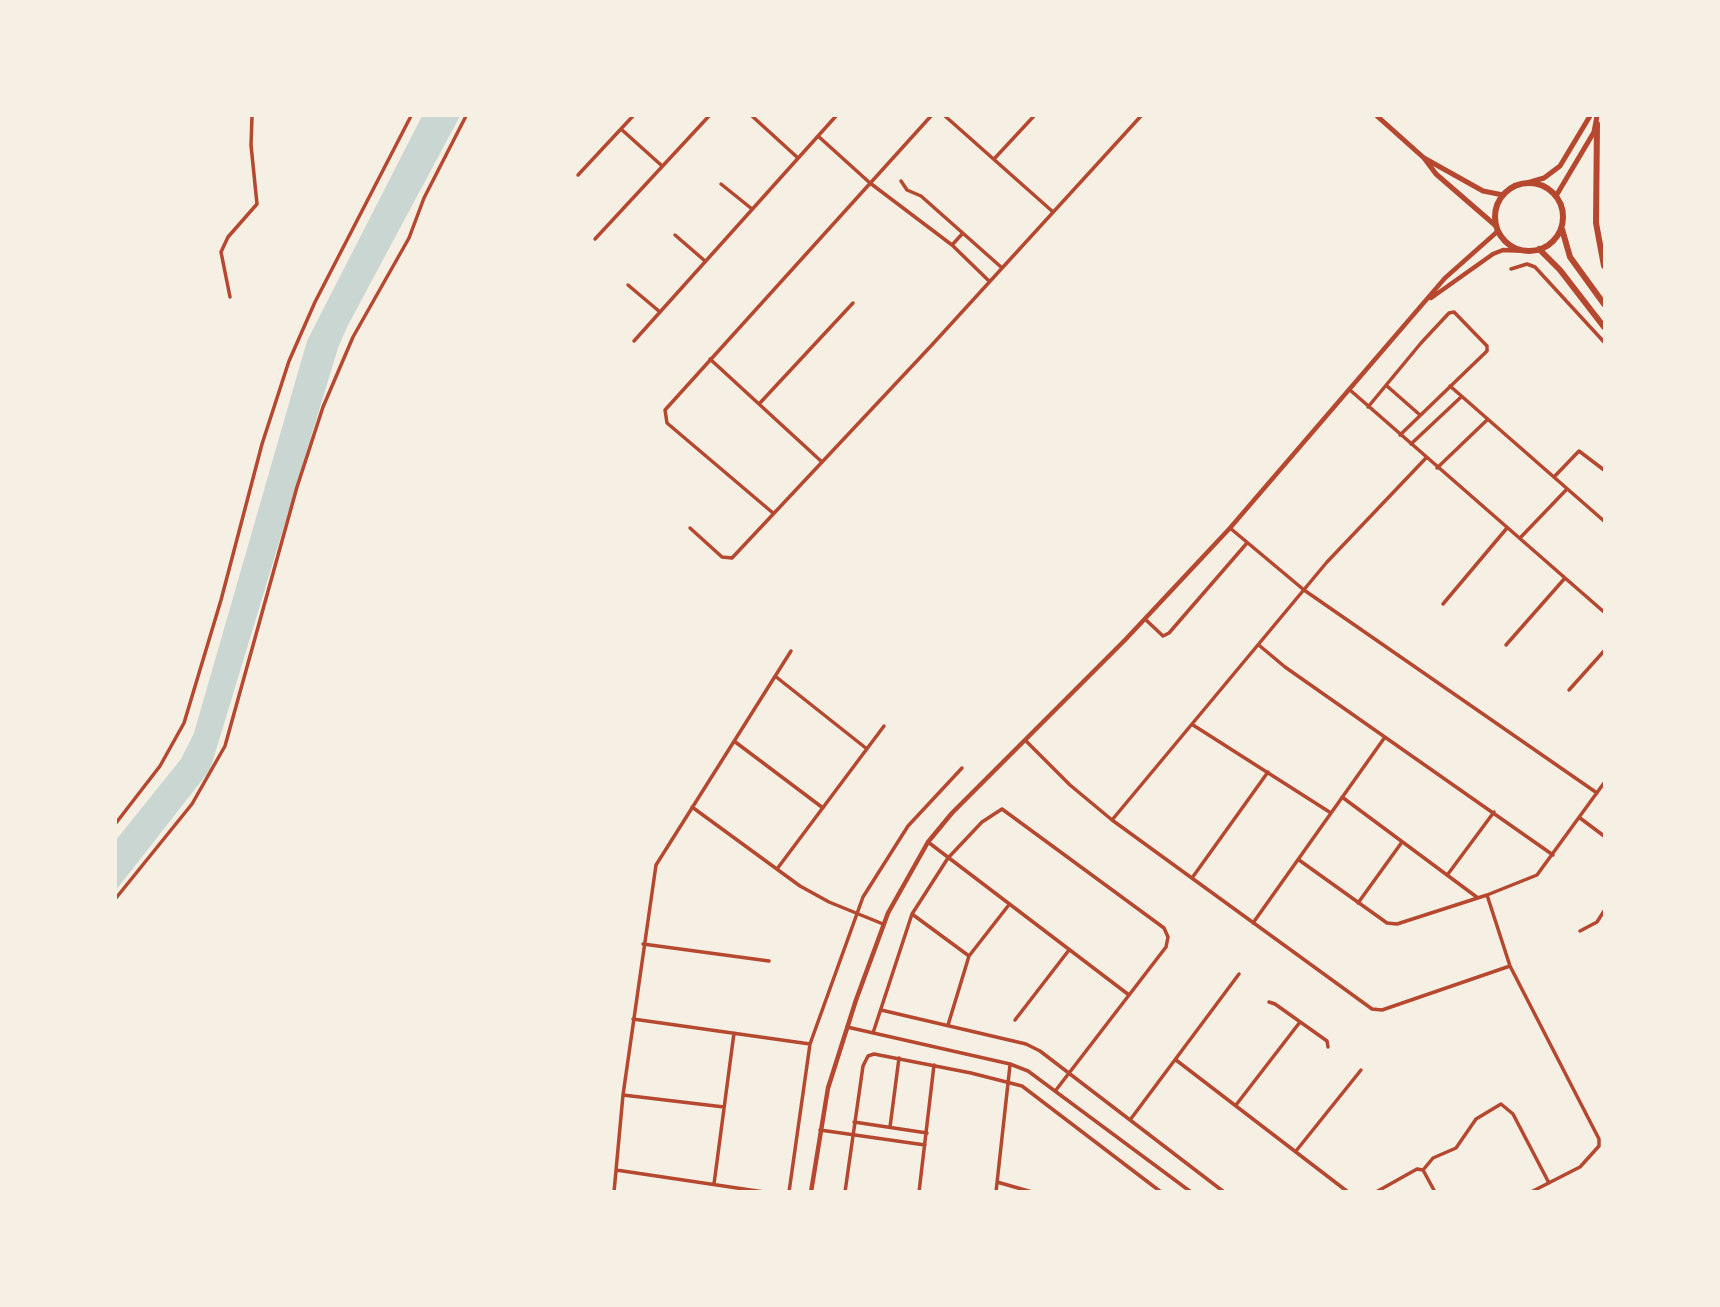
<!DOCTYPE html>
<html>
<head>
<meta charset="utf-8">
<style>
  body { margin:0 }
  #map { position:relative; width:1720px; height:1307px; overflow:hidden; background:#f6efe4; font-family:"Noto Serif",serif }
  canvas { display:block }
  .frame { position:absolute; inset:0; border:117px solid #f6efe4; pointer-events:none }
</style>
</head>
<body>
<div id="map">
<canvas width="1720" height="1307"></canvas>
<div class="frame"></div>
</div>
<script>
const ctx = document.querySelector('canvas').getContext('2d');
ctx.lineJoin = 'round';
function fillPath(path, color) { ctx.fillStyle = color; ctx.fill(path, 'evenodd'); }
const shape = rows => new Path2D(rows.map(r => 'M' + r).join(''));
function trace(path, color, width, dash) { ctx.strokeStyle = color; ctx.lineWidth = width; ctx.lineCap = dash ? 'butt' : 'round'; ctx.setLineDash(dash || []); ctx.stroke(path); }
const water = shape([
  [422,116,460,116,347,327,338,348,210,770,116,890,116,840,181,759,194,733,307,341]
]);
const minor = shape([
  [752,116,798,158],
  [945,116,1052,211],
  [621,129,661,165],
  [818,136,870,183,952,245,989,281],
  [994,159,1034,116],
  [578,175,633,116],
  [901,181,907,190,921,196,1001,267],
  [721,184,752,209],
  [675,235,705,261],
  [595,239,709,116],
  [952,245,963,233],
  [1511,269,1527,264,1535,267,1604,342],
  [628,285,660,312],
  [230,297,221,252,228,237,257,204,251,145,252,116],
  [634,341,836,116],
  [710,359,822,462],
  [1387,386,1420,415],
  [1450,386,1604,521],
  [1350,390,1604,612],
  [759,404,853,303],
  [1368,407,1421,343,1449,313,1454,312,1487,346,1487,351,1400,435],
  [1411,444,1460,398],
  [1437,468,1487,420],
  [1554,477,1579,451,1604,470],
  [773,513,667,423,665,410,931,116],
  [690,528,722,557,732,558,930,347,1141,116],
  [1230,528,1304,590,1597,793],
  [1520,538,1567,489],
  [1443,604,1507,528],
  [1145,619,1163,636,1169,633,1247,543],
  [1506,645,1565,578],
  [1260,646,1285,667,1553,855],
  [775,676,867,749],
  [1569,690,1604,651],
  [1193,725,1331,813],
  [734,741,823,808],
  [1026,741,1070,785,1112,820,1372,1009,1382,1010,1510,966],
  [1342,797,1478,898],
  [692,807,800,886,829,902,883,924],
  [1580,818,1604,836],
  [1112,820,1327,562,1426,458],
  [116,823,160,766,184,723,221,600,262,444,289,361,315,302,411,116],
  [928,842,1129,995],
  [1299,860,1387,923,1397,924,1487,895,1537,875,1604,783],
  [777,869,884,726],
  [1448,874,1494,812],
  [1192,878,1268,772],
  [1487,895,1510,966,1599,1139],
  [116,898,192,804,225,746,297,487,323,407,353,337,409,238,424,198,466,116],
  [1358,903,1402,842],
  [912,914,969,956],
  [1253,923,1385,737],
  [1580,931,1597,922,1604,911],
  [643,944,769,961],
  [1269,1002,1275,1004,1327,1041,1328,1047],
  [881,1010,1026,1044,1040,1051,1224,1192],
  [633,1019,810,1044],
  [1015,1020,1069,950],
  [948,1025,969,956,1008,906],
  [847,1027,1010,1064,1028,1071,1191,1192],
  [873,1033,912,914,948,858,982,822,1002,809,1164,928,1168,937,1166,947,1056,1090],
  [1176,1060,1348,1192],
  [623,1095,724,1107],
  [1236,1105,1300,1022],
  [1130,1120,1239,974],
  [854,1122,927,1133],
  [890,1127,899,1058],
  [820,1130,925,1145],
  [1296,1151,1361,1070],
  [616,1170,764,1192],
  [1423,1170,1433,1158,1456,1148,1476,1119,1501,1104,1513,1114,1549,1183],
  [997,1182,1032,1192],
  [714,1184,734,1033],
  [614,1192,623,1095,656,865,791,651],
  [789,1192,810,1044,863,897,908,826,962,768],
  [845,1192,863,1066,868,1056,874,1054,971,1073,1022,1086,1161,1192],
  [919,1192,934,1065],
  [996,1192,1010,1065],
  [1376,1192,1417,1169,1423,1170,1435,1192],
  [1531,1192,1580,1167,1599,1146,1599,1139]
]);
const tertiary = shape([
  [1431,298,1493,254,1503,250,1527,251],
  [811,1192,828,1088,856,1000,888,913,928,842,952,813,1125,640,1230,528,1445,278,1498,231]
]);
const secondary = shape([
  [1527,183,1544,178,1560,166,1590,116],
  [1556,196,1594,132,1597,116]
]);
const primary = shape([
  [1377,116,1424,158,1436,174,1496,226],
  [1424,158,1483,191,1503,195]
]);
const trunk = shape([
  [1597,124,1596,223,1604,266],
  '1495 217a34 34 0 1 1 68 0a34 34 0 1 1-68 0Z',
  [1562,229,1570,257,1604,304],
  [1539,249,1560,270,1604,327]
]);
fillPath(water, '#c9d6d2');
trace(minor, '#b5482f', 3.5);
trace(tertiary, '#b5482f', 4.5);
trace(secondary, '#b5482f', 5);
trace(primary, '#b5482f', 5);
trace(trunk, '#b5482f', 6);
</script>
</body>
</html>
